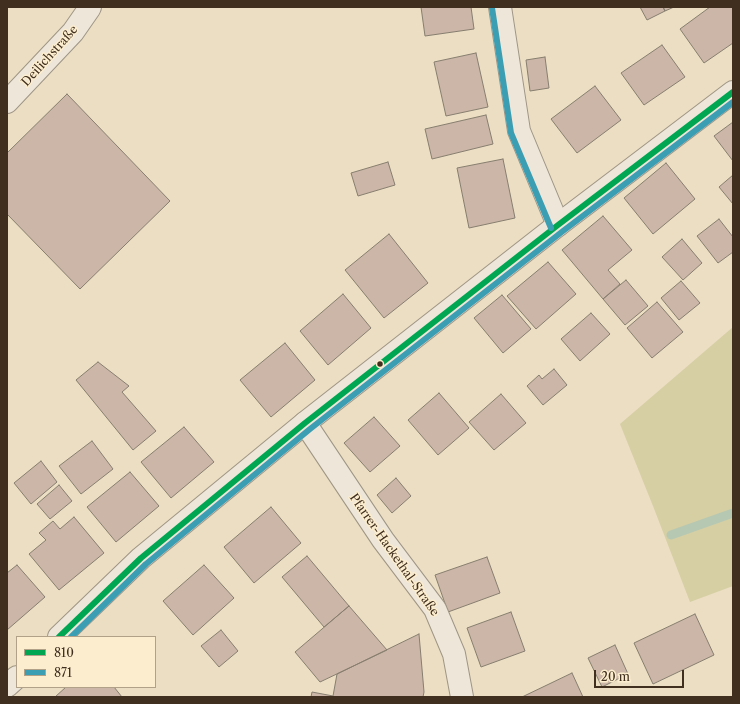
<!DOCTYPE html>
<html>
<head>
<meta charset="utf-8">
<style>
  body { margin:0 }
  #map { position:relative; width:740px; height:704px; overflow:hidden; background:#ebdec3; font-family:"Libre Caslon Text",serif }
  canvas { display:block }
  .frame { position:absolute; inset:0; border:8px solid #402f1f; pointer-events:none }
  .legend { position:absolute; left:16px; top:636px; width:140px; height:52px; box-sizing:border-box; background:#fcedce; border:1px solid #b1a188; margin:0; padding:5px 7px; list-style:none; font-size:12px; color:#402f1f }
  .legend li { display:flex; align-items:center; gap:8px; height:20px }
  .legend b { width:20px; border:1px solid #b1a188 }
  .scale { position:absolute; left:594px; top:670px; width:90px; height:18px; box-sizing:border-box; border:2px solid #402f1f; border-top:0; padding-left:5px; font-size:12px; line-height:14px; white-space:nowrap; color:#402f1f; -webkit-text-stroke:3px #fcedce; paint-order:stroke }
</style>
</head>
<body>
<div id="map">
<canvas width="740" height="704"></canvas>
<div class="frame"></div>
<ul class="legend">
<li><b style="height:5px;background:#00a651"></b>810</li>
<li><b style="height:5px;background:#3c9eb2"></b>871</li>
</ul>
<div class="scale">20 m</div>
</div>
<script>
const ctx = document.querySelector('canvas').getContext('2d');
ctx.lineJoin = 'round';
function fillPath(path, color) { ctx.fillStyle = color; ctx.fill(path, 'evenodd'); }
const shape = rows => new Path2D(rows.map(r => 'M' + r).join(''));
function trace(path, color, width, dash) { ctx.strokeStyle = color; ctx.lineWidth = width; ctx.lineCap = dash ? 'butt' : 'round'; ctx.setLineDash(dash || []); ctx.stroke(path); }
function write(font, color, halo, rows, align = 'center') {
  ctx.font = font + ' "Libre Caslon Text",serif'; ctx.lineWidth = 3; ctx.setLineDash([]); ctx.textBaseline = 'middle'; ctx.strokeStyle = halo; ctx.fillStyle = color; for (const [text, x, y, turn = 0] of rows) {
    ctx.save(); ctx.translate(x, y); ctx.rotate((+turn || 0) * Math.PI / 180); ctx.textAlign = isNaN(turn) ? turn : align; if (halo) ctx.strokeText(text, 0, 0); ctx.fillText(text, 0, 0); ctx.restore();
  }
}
const green = shape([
  [733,327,733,586,690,602,653,506,620,424]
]);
const stream = shape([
  [671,535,733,513]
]);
const building = shape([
  [421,7,471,7,474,29,425,36,421,7],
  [640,7,663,7,665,11,647,20,640,7],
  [663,7,674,7,665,11,663,7],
  [710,7,733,7,733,43,704,63,680,29,710,7],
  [662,45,685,77,644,105,621,73,662,45],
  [476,53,488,107,446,116,434,62,476,53],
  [545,57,549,88,530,91,526,60,545,57],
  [595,86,621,120,577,153,551,119,595,86],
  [67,94,170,201,80,289,7,214,7,153,67,94],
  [486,115,493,144,432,159,425,129,486,115],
  [733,122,733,161,714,136,733,122],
  [503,159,515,218,469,228,457,168,503,159],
  [388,162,395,185,358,196,351,173,388,162],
  [666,163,695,199,653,234,624,198,666,163],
  [733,175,733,204,719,187,733,175],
  [603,216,632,250,608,270,620,284,603,299,562,250,603,216],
  [719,219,733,237,733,252,718,263,697,236,719,219],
  [389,234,428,283,384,318,345,270,389,234],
  [682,239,702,263,683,280,662,257,682,239],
  [548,262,576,294,536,329,507,296,548,262],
  [626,280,648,306,625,325,603,299,626,280],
  [681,281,700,303,679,320,661,298,681,281],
  [343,294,371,328,328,365,300,331,343,294],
  [502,295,531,329,503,353,474,318,502,295],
  [657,302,683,332,652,358,627,328,657,302],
  [591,313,610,334,580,361,561,339,591,313],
  [285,343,315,380,271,417,240,380,285,343],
  [98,362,129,386,122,392,156,431,133,450,76,380,98,362],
  [554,369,567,385,543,405,527,386,539,375,542,379,554,369],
  [439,393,469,428,438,455,408,420,439,393],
  [501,394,526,423,494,450,469,422,501,394],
  [374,417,400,446,370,472,344,443,374,417],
  [184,427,214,462,171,498,141,462,184,427],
  [92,441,113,469,81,494,59,466,92,441],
  [41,461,57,482,31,504,14,483,41,461],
  [130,472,159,506,116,542,87,507,130,472],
  [396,478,411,496,392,513,377,495,396,478],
  [59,485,72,501,50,519,37,504,59,485],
  [271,507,301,543,254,583,224,547,271,507],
  [74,517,104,553,59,590,29,554,46,540,39,533,53,521,60,529,74,517],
  [307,556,349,606,324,627,282,577,307,556],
  [487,557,500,593,448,612,435,575,487,557],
  [17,565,45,597,7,630,7,573,17,565],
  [204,565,234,598,193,635,163,601,204,565],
  [349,606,387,650,320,682,295,652,349,606],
  [511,612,525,651,481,667,467,628,511,612],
  [695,614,714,655,653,684,634,643,695,614],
  [221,630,238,651,219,667,201,646,221,630],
  [419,634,424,692,423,697,311,697,312,692,333,696,337,674,419,634],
  [615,645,628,674,602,687,588,658,615,645],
  [572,673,583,697,522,697,572,673],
  [66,687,114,687,122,697,55,697,66,687]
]);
const minor = shape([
  [500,7,519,131,558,225],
  [7,102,73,32,89,9,90,7],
  [305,423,383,540,435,609,454,654,462,697]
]);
const tertiary = shape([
  [59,637,141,558,305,423,558,225,733,92],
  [7,686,17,677]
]);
const bus1 = shape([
  [59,637,141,558,305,423,558,225,733,92]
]);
const bus2 = shape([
  [492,8,511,133,551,228],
  [71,637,146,564,310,429,563,231,733,102]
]);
const markers = [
  [380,364,3.5,"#402f1f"]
];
const streetNames = [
  ["Deilichstraße",50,56,-48],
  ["Pfarrer-Hackethal-Straße",394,555,55]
];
fillPath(green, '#d6cfa3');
trace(stream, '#b6c8b2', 9);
fillPath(building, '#cbb6a7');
trace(building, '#877e6f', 1);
trace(minor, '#9f9585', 24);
trace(tertiary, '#9f9585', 24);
trace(minor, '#ede6d9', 22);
trace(tertiary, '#ede6d9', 22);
trace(bus1, '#00a651', 6);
trace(bus2, '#3c9eb2', 6);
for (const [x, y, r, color] of markers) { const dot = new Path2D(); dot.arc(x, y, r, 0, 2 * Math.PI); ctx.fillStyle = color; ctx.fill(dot); trace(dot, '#fcedce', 1.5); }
write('12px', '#402f1f', '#fcedce', streetNames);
</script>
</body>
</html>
